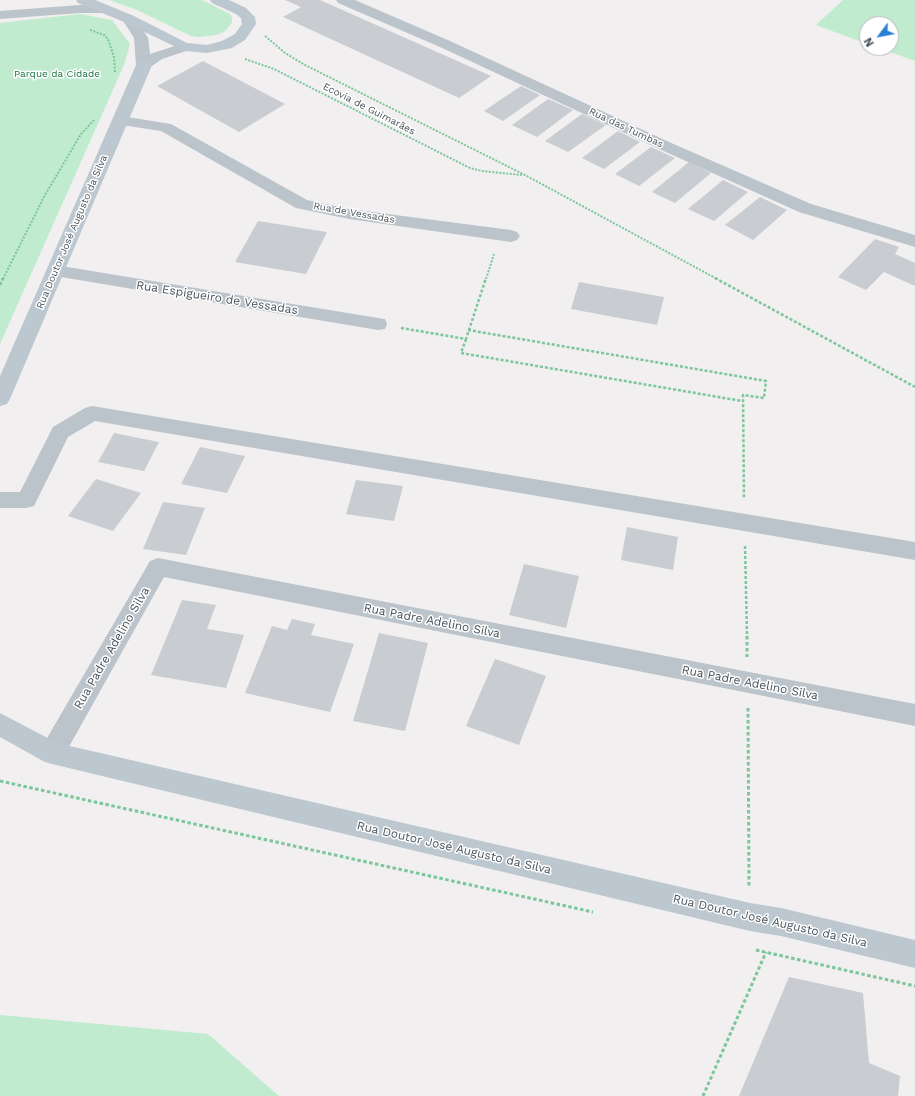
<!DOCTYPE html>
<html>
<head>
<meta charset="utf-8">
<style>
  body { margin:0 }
  #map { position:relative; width:915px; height:1096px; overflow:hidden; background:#f1efef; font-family:"Work Sans",sans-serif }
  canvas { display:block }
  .north { position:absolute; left:859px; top:16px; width:40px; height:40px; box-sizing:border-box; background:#fff; border:1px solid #b6babd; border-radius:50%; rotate:238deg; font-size:11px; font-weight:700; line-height:16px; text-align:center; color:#48535b }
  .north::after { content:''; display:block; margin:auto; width:14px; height:18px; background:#2780d3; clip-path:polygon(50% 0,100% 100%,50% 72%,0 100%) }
</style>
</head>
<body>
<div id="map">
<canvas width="915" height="1096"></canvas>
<div class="north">N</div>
</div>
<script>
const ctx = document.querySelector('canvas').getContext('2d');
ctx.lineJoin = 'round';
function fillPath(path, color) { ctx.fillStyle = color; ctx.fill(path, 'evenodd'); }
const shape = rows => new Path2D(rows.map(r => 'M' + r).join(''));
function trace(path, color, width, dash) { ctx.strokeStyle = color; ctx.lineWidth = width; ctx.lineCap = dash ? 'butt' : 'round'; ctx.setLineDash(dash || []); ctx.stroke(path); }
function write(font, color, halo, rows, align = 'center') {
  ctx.font = font + ' "Work Sans",sans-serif'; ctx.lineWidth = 3; ctx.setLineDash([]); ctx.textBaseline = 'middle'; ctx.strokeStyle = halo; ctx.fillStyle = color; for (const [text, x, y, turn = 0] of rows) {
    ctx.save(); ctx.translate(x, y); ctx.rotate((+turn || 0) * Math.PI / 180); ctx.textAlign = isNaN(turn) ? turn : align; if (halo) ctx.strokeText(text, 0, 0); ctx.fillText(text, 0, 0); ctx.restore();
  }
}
const green = shape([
  [109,0,202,0,230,14,232,18,232,23,224,32,216,35,199,37,191,36,137,10],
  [843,0,915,0,915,61,879,48,891,48,891,24,867,24,867,44,816,25],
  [80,14,112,20,130,44,124,65,0,344,0,23],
  [0,1015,208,1034,279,1096,0,1096]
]);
const building = shape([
  [285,0,320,0,491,76,459,98,283,17,301,7],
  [203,61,285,104,239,132,157,86],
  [521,86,540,95,503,121,484,111],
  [548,99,573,110,537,137,512,125],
  [582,114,606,125,568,152,545,141],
  [618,131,640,142,604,169,582,158],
  [651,147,675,158,639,186,615,174],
  [689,162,711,173,675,203,652,192],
  [723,180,748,192,714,221,688,209],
  [760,197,787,210,753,240,725,225],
  [258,221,327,232,306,274,235,262],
  [875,239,899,247,895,254,915,263,915,286,884,272,866,290,838,277],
  [579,282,664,297,657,325,571,309],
  [114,433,159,442,144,471,98,462],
  [200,447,245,456,227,493,181,484],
  [96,479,141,493,113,531,68,516],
  [356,480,403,486,394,521,346,514],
  [163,502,205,508,186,555,143,549],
  [627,527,678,537,673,570,621,560],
  [524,564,579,576,566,628,509,615],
  [182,600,216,605,207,629,244,635,226,688,151,675],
  [292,619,315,624,311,635,354,644,330,712,245,693,272,626,287,630],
  [379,633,428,643,405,731,353,721],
  [495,659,546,676,519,745,466,726],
  [789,977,863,993,869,1063,900,1076,898,1096,739,1096]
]);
const pathFar2 = shape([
  [90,30,104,35,108,39,114,57,115,72],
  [265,36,285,53,305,65,525,175,717,279],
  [245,59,274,69,470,168,482,171,522,175],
  [3,279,45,195,81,134,94,120],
  [486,279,494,254]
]);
const pathFar1 = shape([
  [715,278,915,387],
  [0,285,3,278],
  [401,328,466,339,486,278],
  [468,330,766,381,764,398,743,395,744,499],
  [466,339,461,353,742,401],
  [745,546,747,637]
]);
const path = shape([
  [747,636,747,657],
  [748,708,749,887],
  [0,781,593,912],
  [756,950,915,986],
  [703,1096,766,952]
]);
const street = shape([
  [336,0,355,0,450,41,669,142,811,204,915,235,915,247,799,212,657,148,440,47,338,3,336,0],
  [80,5,105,5,110,6,112,9,110,12,105,13,80,13,0,19,0,11,80,5],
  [129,15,134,16,148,38,150,54,184,43,189,44,191,47,189,50,162,59,149,68,144,70,139,68,136,65,134,38,122,19,124,16,129,15],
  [121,116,171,124,307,200,349,209,511,230,517,232,520,236,517,240,511,242,349,219,296,208,161,131,115,124,113,121,115,118,121,116],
  [55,265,378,318,385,319,387,324,385,329,378,330,49,275,46,271,49,267,55,265],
  [92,406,915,542,915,560,95,421,68,437,34,506,26,508,0,508,0,492,20,492,53,427,85,408,92,406],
  [158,558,915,704,915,726,164,577,61,761,52,764,43,761,40,753,43,745,150,561,158,558]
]);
const secondary = shape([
  [76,0,95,0,134,16,187,43,207,45,222,41,235,34,242,24,241,18,236,14,212,3,210,0,229,0,246,8,255,17,256,24,245,40,232,48,207,53,184,51,124,22,78,3,76,0],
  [144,60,149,62,152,65,10,399,7,404,0,406,0,376,136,65,139,62,144,60],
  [0,713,57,743,750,903,781,908,915,940,915,968,781,936,750,931,52,764,43,761,0,737,0,713]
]);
const farParknames = [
  ["Parque da Cidade",57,74]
];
const farStreetnames = [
  ["Ecovia de Guimarães",369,109,27],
  ["Rua das Tumbas",626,128,25],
  ["Rua de Vessadas",354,213,10],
  ["Rua Doutor José Augusto da Silva",72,232,-67]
];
const streetNames = [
  ["Rua Espigueiro de Vessadas",217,298,9],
  ["Rua Padre Adelino Silva",432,621,11],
  ["Rua Padre Adelino Silva",112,648,-60],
  ["Rua Padre Adelino Silva",750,683,11],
  ["Rua Doutor José Augusto da Silva",454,848,13],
  ["Rua Doutor José Augusto da Silva",770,921,13]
];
fillPath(green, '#c1ebce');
fillPath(building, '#c9ccd1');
trace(pathFar2, '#7bc79b', 2, [2, 1.5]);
trace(pathFar1, '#7bc79b', 2.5, [3, 2]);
trace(path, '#7bc79b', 3, [3.5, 2.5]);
fillPath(street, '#bbc4cb');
fillPath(secondary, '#bcc7cf');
write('10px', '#1e7743', '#fff', farParknames);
write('10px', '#48535b', '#fff', farStreetnames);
write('12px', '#48535b', '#fff', streetNames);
</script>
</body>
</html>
